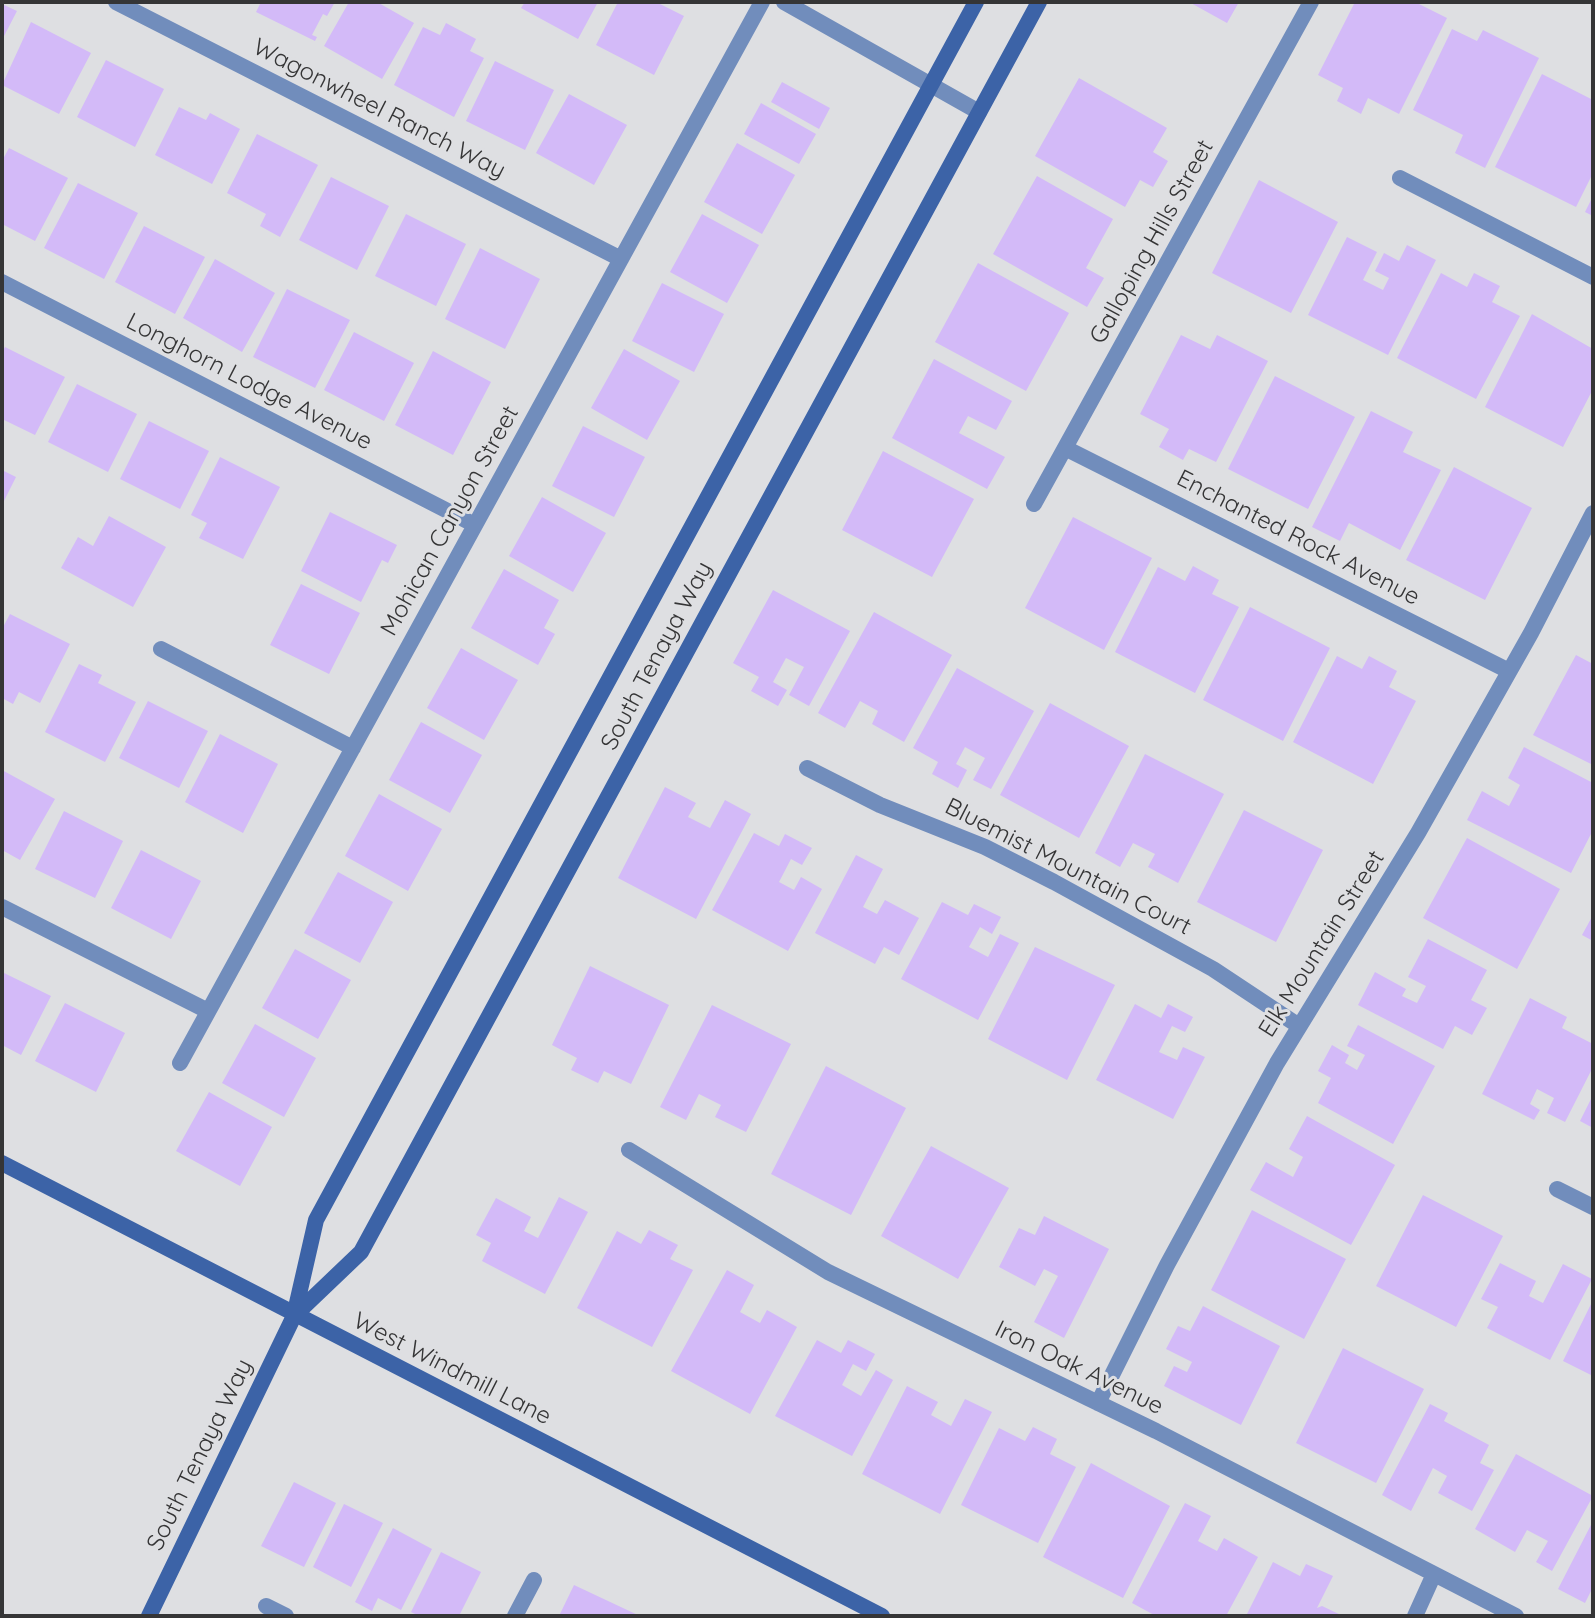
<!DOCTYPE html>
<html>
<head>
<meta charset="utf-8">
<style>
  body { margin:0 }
  #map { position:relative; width:1595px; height:1618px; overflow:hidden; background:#dedfe2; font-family:Quicksand,sans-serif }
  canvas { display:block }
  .frame { position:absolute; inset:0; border:4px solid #353536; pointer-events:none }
</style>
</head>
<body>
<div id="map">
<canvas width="1595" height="1618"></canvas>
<div class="frame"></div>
</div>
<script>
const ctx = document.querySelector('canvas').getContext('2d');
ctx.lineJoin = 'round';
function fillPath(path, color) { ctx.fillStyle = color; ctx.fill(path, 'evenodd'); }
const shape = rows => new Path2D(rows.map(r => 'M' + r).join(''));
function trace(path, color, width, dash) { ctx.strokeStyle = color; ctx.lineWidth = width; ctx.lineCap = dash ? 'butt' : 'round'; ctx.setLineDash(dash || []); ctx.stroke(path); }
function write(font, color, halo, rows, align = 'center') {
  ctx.font = font + ' Quicksand,sans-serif'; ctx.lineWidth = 6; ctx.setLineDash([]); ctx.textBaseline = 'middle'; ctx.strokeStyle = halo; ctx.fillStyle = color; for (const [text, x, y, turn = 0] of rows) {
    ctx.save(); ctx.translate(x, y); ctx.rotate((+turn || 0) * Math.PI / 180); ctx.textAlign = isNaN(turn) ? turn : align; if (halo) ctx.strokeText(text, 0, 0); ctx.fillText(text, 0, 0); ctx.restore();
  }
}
const building = shape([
  [261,2,335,2,327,16,323,14,312,35,317,37,315,41,256,12],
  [349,2,377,2,414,23,382,79,324,46],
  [525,2,598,2,578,39,521,8],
  [618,2,656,2,684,16,654,75,596,45],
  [1189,2,1239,2,1227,23],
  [1355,2,1415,2,1447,18,1399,114,1368,98,1361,114,1337,101,1343,88,1318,75],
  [2,4,17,11,2,40],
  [31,22,91,53,59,114,2,85],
  [446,23,476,39,470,51,484,58,454,117,394,85,423,27,440,35],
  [1452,29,1477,41,1483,30,1539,58,1485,168,1455,153,1463,135,1413,110],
  [106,60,164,89,135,147,77,117],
  [495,61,554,90,525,150,466,121],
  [1542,74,1593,100,1593,173,1576,207,1495,167],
  [1079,78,1167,128,1153,152,1168,161,1153,187,1140,180,1125,207,1035,156],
  [782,82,830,108,819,129,771,102],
  [569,94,627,125,594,185,536,153],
  [761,103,816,134,799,164,744,134],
  [179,107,206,120,210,113,240,129,212,184,155,155],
  [257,134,318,165,280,237,260,226,266,214,227,193],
  [737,143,795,175,762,234,704,202],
  [9,148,68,178,35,241,2,224,2,161],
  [1037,176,1113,219,1086,268,1104,278,1087,307,993,254],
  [331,177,389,206,357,270,299,240],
  [1259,180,1338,222,1291,313,1212,273],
  [78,183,138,213,104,279,44,248],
  [1593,196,1593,216,1585,212],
  [406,214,466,244,436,306,375,276],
  [702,214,759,245,727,303,670,272],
  [144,226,205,257,175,314,115,282],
  [1347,237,1377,252,1363,280,1383,290,1389,278,1375,271,1384,253,1399,261,1407,245,1436,260,1388,355,1308,315],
  [480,248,540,279,505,349,445,319],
  [215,259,275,293,242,352,183,318],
  [978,263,1069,313,1026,391,935,342],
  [1441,273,1467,287,1474,273,1500,286,1492,302,1520,316,1476,399,1397,358],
  [662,283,724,314,694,372,632,341],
  [287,289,350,320,315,388,253,357],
  [1532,314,1593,349,1593,389,1563,447,1485,407],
  [354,332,414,363,384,421,324,390],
  [1181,335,1210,349,1217,335,1268,361,1216,462,1189,449,1183,460,1159,447,1169,429,1140,414],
  [5,347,65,377,35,435,2,419,2,353],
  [624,349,680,381,647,440,591,408],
  [433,351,491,382,453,455,395,425],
  [934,359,1012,401,996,430,968,416,959,433,1005,457,987,489,892,438],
  [1275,376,1355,417,1308,509,1228,469],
  [77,384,137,414,108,472,48,442],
  [1371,411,1413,432,1403,452,1441,470,1400,550,1349,523,1340,541,1312,527],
  [149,421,209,451,180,509,120,479],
  [583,426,645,457,614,517,552,486],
  [883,451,974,499,932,577,842,530],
  [220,457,280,487,243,559,199,538,207,523,191,515],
  [1454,467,1532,508,1485,600,1406,560],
  [2,470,16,477,2,505],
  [542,497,606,533,573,592,509,556],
  [330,512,397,545,388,563,382,560,361,602,301,571],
  [109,516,166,547,133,607,61,568,78,537,93,546],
  [1073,517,1152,558,1104,650,1025,608],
  [1193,566,1219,580,1212,594,1239,607,1195,693,1115,652,1158,567,1185,581],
  [504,569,559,600,544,628,555,634,538,665,471,628],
  [301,584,360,613,329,674,270,645],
  [773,590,850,631,809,706,789,695,804,667,786,658,773,682,787,690,778,706,751,691,759,677,733,663],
  [1250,607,1330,648,1283,741,1203,700],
  [874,612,952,655,904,742,872,724,878,711,860,701,845,728,818,713],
  [10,614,70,644,40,703,19,692,13,704,2,698,2,629],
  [461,648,518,680,484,740,427,708],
  [1576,655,1593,664,1593,765,1533,735],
  [1337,656,1362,669,1369,656,1397,671,1389,687,1416,701,1373,784,1293,742],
  [79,664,102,675,98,683,136,702,105,762,45,732],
  [957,668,1034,711,991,789,973,780,985,758,965,747,956,764,967,770,958,788,932,774,938,762,913,748],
  [148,701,208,731,179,788,119,758],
  [1050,703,1129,746,1079,838,1000,795],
  [421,722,482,755,450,813,389,780],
  [220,734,278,764,243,833,185,802],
  [1524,747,1593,783,1593,830,1571,873,1467,820,1482,791,1509,806,1520,785,1508,778],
  [1145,754,1224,794,1178,883,1148,867,1155,854,1133,843,1120,867,1095,853],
  [2,770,55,799,20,860,2,850],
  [665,787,696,803,688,817,710,828,725,800,751,814,696,919,618,878],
  [379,794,442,829,408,891,345,856],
  [1244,810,1323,850,1276,942,1197,902],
  [64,811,123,841,95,898,35,869],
  [754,833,779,846,785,834,812,848,802,865,791,859,779,882,794,890,801,877,822,889,788,951,712,910],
  [1467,838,1560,889,1517,969,1423,918],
  [141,850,201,881,171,939,111,908],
  [856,855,883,869,863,907,877,914,885,900,919,918,899,955,884,947,875,964,815,933],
  [338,872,393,902,360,963,304,933],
  [942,902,968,915,974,904,1001,917,992,934,980,927,969,947,988,957,1000,934,1019,943,978,1020,901,979],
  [1593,915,1593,941,1582,935],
  [1428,939,1487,970,1471,1000,1487,1008,1472,1035,1455,1026,1443,1049,1358,1005,1375,972,1406,989,1402,996,1417,1003,1426,986,1408,977],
  [1035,947,1115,985,1067,1080,988,1039],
  [295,949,351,980,318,1039,262,1008],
  [590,966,669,1005,631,1084,604,1071,598,1083,571,1070,577,1058,552,1045],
  [2,972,51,996,21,1055,2,1045],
  [1530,998,1567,1017,1562,1028,1593,1044,1593,1067,1565,1122,1547,1113,1554,1098,1537,1089,1530,1104,1540,1110,1534,1120,1482,1094],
  [65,1003,125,1033,96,1092,35,1061],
  [1135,1004,1161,1018,1168,1004,1193,1017,1185,1032,1172,1026,1159,1052,1177,1060,1183,1047,1205,1057,1173,1119,1096,1080],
  [712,1005,791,1044,746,1132,715,1117,721,1105,699,1094,686,1120,660,1107],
  [255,1024,316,1058,284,1117,222,1083],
  [1358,1025,1435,1066,1393,1144,1318,1103,1331,1078,1318,1071,1332,1045,1349,1055,1345,1063,1357,1070,1365,1055,1347,1046],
  [826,1066,906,1108,851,1215,771,1174],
  [209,1092,272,1127,240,1186,176,1151],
  [1593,1095,1593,1128,1580,1121],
  [1307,1116,1395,1165,1351,1245,1250,1190,1266,1162,1293,1177,1303,1157,1289,1149],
  [931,1146,1009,1188,958,1279,881,1236],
  [1423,1195,1503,1236,1456,1327,1376,1286],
  [559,1197,588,1212,545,1294,482,1261,491,1243,476,1235,496,1198,531,1217,524,1231,538,1238],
  [1252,1210,1346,1259,1304,1339,1211,1290],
  [1044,1216,1109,1249,1064,1338,1034,1322,1058,1276,1044,1269,1035,1286,999,1267,1019,1228,1035,1235],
  [649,1230,678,1245,670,1259,693,1270,652,1347,577,1308,617,1231,641,1244],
  [1500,1263,1536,1281,1529,1296,1543,1303,1563,1264,1592,1279,1550,1360,1487,1328,1498,1307,1481,1299],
  [727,1270,754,1285,740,1312,760,1323,767,1310,797,1327,750,1414,671,1371],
  [1593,1300,1593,1376,1563,1361],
  [1203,1306,1280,1346,1241,1425,1164,1386,1174,1366,1187,1372,1192,1362,1166,1349,1178,1326,1190,1331],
  [817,1340,841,1353,848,1340,875,1354,866,1371,853,1364,842,1385,861,1396,876,1370,893,1380,852,1456,775,1416],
  [1343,1348,1424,1389,1376,1483,1296,1443],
  [907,1386,938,1402,931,1415,951,1426,965,1399,992,1412,940,1514,862,1474],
  [1430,1404,1448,1413,1444,1421,1489,1445,1480,1463,1494,1470,1472,1511,1438,1493,1447,1476,1433,1468,1411,1511,1382,1495],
  [1033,1427,1057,1439,1050,1454,1076,1467,1038,1543,961,1505,999,1428,1025,1441],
  [1516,1454,1593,1496,1552,1571,1536,1562,1548,1541,1527,1530,1515,1552,1475,1529],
  [1091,1463,1170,1506,1123,1598,1043,1557],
  [294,1482,336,1503,304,1567,261,1546],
  [1185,1503,1211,1516,1198,1541,1217,1551,1224,1538,1258,1557,1226,1616,1156,1616,1132,1603],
  [344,1504,383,1523,351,1587,313,1567],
  [1593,1521,1593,1587,1585,1603,1558,1589],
  [393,1528,432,1549,401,1610,378,1598,372,1611,355,1602],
  [441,1552,481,1572,459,1616,419,1616,411,1612],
  [1273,1562,1300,1576,1306,1564,1333,1576,1317,1608,1322,1606,1343,1616,1246,1616],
  [574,1585,640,1616,559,1616]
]);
const street = shape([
  [116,2,621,259],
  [784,2,979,112],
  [1400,178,1593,277],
  [2,282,475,525],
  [1065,448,1509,671],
  [1034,504,1311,2],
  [161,649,353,748],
  [807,768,880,805,985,847,1054,882,1213,969,1299,1026],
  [2,907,208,1011],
  [180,1063,762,2],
  [629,1150,828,1272,1156,1431,1516,1616],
  [1557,1189,1593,1207],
  [1098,1403,1167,1265,1277,1063,1418,833,1531,633,1593,513],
  [266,1606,286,1616],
  [515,1616,534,1580],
  [1415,1616,1434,1574]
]);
const secondary = shape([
  [2,1163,882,1616],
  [295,1315,361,1252,1039,2],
  [149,1616,294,1316,316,1220,976,2]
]);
const streetNames = [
  ["Wagonwheel Ranch Way",379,109,27],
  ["Galloping Hills Street",1152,242,-61],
  ["Longhorn Lodge Avenue",249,382,27],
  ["Mohican Canyon Street",450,521,-61],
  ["Enchanted Rock Avenue",1298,538,27],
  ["South Tenaya Way",657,656,-62],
  ["Bluemist Mountain Court",1068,867,27],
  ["Elk Mountain Street",1322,944,-58],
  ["Iron Oak Avenue",1079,1368,26],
  ["West Windmill Lane",452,1369,27],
  ["South Tenaya Way",200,1455,-64]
];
fillPath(building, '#d3baf8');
trace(street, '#718dbc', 16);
trace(secondary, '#3c63a7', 16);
write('24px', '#353536', '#dedfe2', streetNames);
</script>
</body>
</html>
